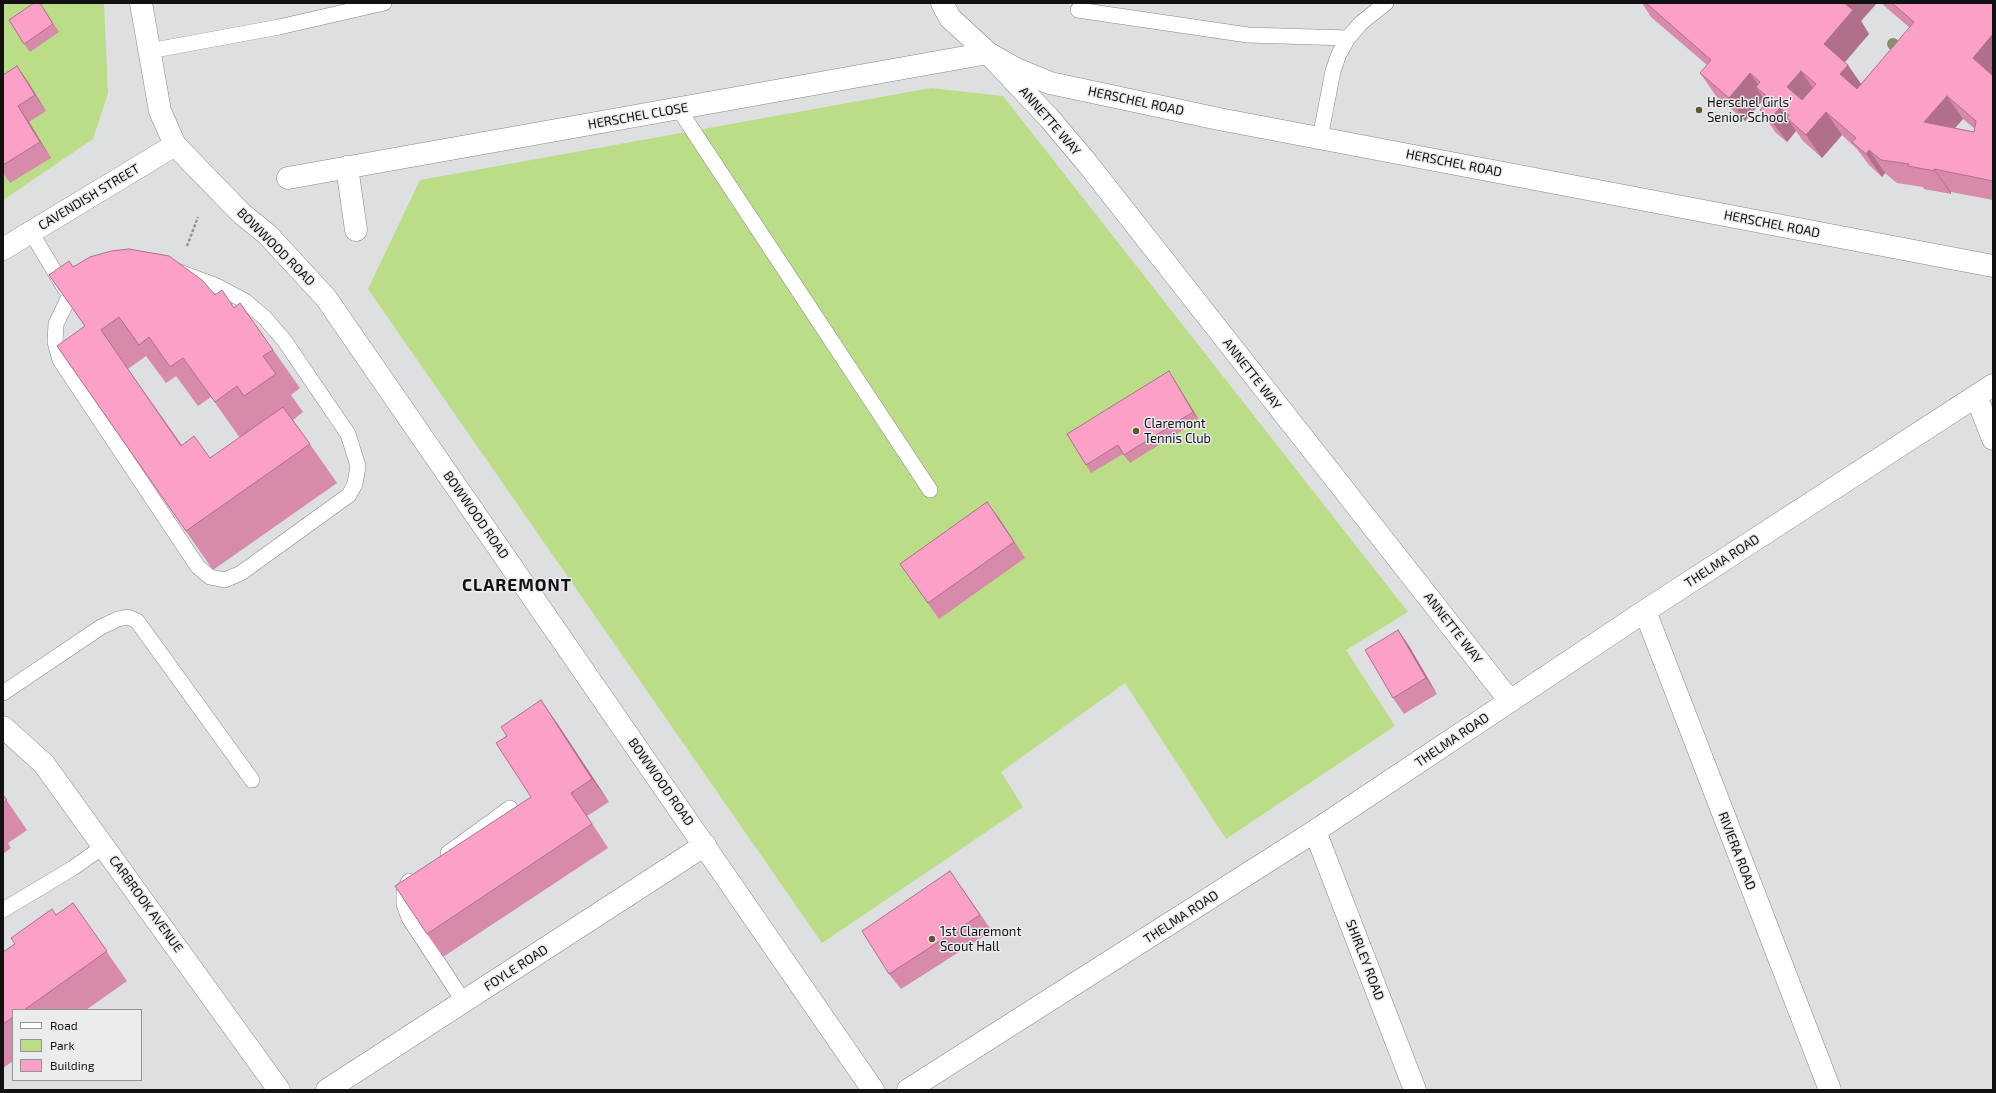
<!DOCTYPE html>
<html>
<head>
<meta charset="utf-8">
<style>
  body { margin:0 }
  #map { position:relative; width:1996px; height:1093px; overflow:hidden; background:#dddfe0; font-family:"Exo 2",sans-serif }
  canvas { display:block }
  .frame { position:absolute; inset:0; border:4px solid #111112; pointer-events:none }
  .legend { position:absolute; left:12px; top:1009px; width:130px; height:72px; box-sizing:border-box; background:#eaeced; border:1px solid #939495; margin:0; padding:5px 7px; list-style:none; font-size:12px; color:#111112 }
  .legend li { display:flex; align-items:center; gap:8px; height:20px }
  .legend b { width:20px; border:1px solid #939495 }
</style>
</head>
<body>
<div id="map">
<canvas width="1996" height="1093"></canvas>
<div class="frame"></div>
<ul class="legend">
<li><b style="height:5px;background:#fff"></b>Road</li>
<li><b style="height:11px;background:#bcdd87"></b>Park</li>
<li><b style="height:11px;background:#fba0c6"></b>Building</li>
</ul>
</div>
<script>
const ctx = document.querySelector('canvas').getContext('2d');
ctx.lineJoin = 'round';
function fillPath(path, color) { ctx.fillStyle = color; ctx.fill(path, 'evenodd'); }
const shape = rows => new Path2D(rows.map(r => 'M' + r).join(''));
function trace(path, color, width, dash) { ctx.strokeStyle = color; ctx.lineWidth = width; ctx.lineCap = dash ? 'butt' : 'round'; ctx.setLineDash(dash || []); ctx.stroke(path); }
function write(font, color, halo, rows, align = 'center') {
  ctx.font = font + ' "Exo 2",sans-serif'; ctx.lineWidth = 3; ctx.setLineDash([]); ctx.textBaseline = 'middle'; ctx.strokeStyle = halo; ctx.fillStyle = color; for (const [text, x, y, turn = 0] of rows) {
    ctx.save(); ctx.translate(x, y); ctx.rotate((+turn || 0) * Math.PI / 180); ctx.textAlign = isNaN(turn) ? turn : align; if (halo) ctx.strokeText(text, 0, 0); ctx.fillText(text, 0, 0); ctx.restore();
  }
}
const green = shape([
  [3,3,104,3,108,93,93,139,3,200],
  [931,88,1003,96,1408,612,1346,650,1395,726,1226,839,1125,683,1001,772,1023,807,822,943,368,289,420,180]
]);
const path = shape([
  [187,246,198,217]
]);
const service = shape([
  [1078,10,1248,35,1348,38],
  [149,51,279,27,384,3],
  [678,108,930,490],
  [1320,138,1333,71,1339,54,1348,38,1361,23,1386,3],
  [31,232,65,289],
  [144,271,177,271,217,286,245,301,264,317,284,340,348,434,358,466,355,484,349,495,241,573,225,580,210,577,198,567,60,360,55,342,56,324,69,297,144,271],
  [3,693,101,627,118,619,128,617,137,621,252,780],
  [448,853,510,808],
  [409,881,404,891,404,904,409,918,464,1002],
  [3,910,73,868,104,846]
]);
const minor = shape([
  [347,167,356,230],
  [288,178,988,53,1050,119,1087,163,1510,701],
  [1976,396,1993,439],
  [1645,611,1830,1090],
  [3,727,44,764,279,1090],
  [1315,831,1415,1090],
  [327,1090,705,845],
  [908,1090,1315,831,1645,611,1993,385]
]);
const tertiary = shape([
  [141,3,160,111,175,145,242,214,268,235,326,298,873,1090],
  [942,3,950,18,988,53,1016,69,1050,83,1219,119,1993,266],
  [3,249,175,145]
]);
const trees = [
  [1893,44]
];
const wall = shape([
  [1642,3,1877,3,1861,21,1869,34,1844,62,1861,84,1910,28,1881,3,1993,3,1993,200,1951,192,1951,194,1924,189,1923,187,1897,183,1885,173,1882,177,1869,165,1857,149,1842,135,1822,158,1803,141,1796,131,1787,142,1776,133,1760,110,1767,102,1764,99,1745,121,1716,96,1700,73,1707,65,1651,17],
  [1963,119,1975,129,1974,132,1955,128],
  [44,9,59,32,30,52,24,44],
  [3,75,28,82,46,111,29,122,51,158,10,183,3,173],
  [73,267,215,295,234,308,240,303,300,388,291,395,303,412,293,420,337,483,213,570,57,346,85,326],
  [146,356,166,383,176,376,198,406,211,397,240,438,210,458,182,445,128,369],
  [1174,379,1199,420,1130,463,1123,454,1091,473,1086,465],
  [987,502,1025,558,939,619,900,564],
  [1398,630,1409,646,1437,694,1404,714,1393,698],
  [557,723,609,802,587,816,608,848,443,957,427,934,531,797],
  [3,795,27,830,8,843,11,848,3,854],
  [950,871,992,931,901,989,889,974],
  [73,903,127,981,86,1010,13,1010,13,1061,3,1068,3,952]
]);
const shadedWall = shape([
  [1844,3,1877,3,1861,21,1869,34,1840,68,1824,44],
  [1993,34,1993,76,1973,58],
  [1848,65,1864,88,1856,97,1840,74],
  [17,66,28,82,46,111,35,95],
  [1801,71,1817,94,1803,110,1787,87],
  [1750,73,1766,96,1756,87,1764,99,1745,121,1729,98],
  [1947,96,1963,119,1940,145,1924,122],
  [18,106,29,122,51,158,40,142],
  [1780,108,1796,131,1787,142,1770,119],
  [1826,112,1842,135,1822,158,1806,135],
  [1869,150,1885,173,1882,177,1866,154],
  [1934,169,1951,192,1951,194,1935,171],
  [1169,371,1174,379,1199,420,1193,412],
  [987,502,999,518,1025,558,1014,542],
  [1398,630,1409,646,1437,694,1426,678],
  [541,700,557,723,609,802,592,779],
  [571,793,587,816,608,848,592,824]
]);
const building = shape([
  [34,3,40,3,53,24,24,44,9,20,34,3],
  [1646,3,1844,3,1853,10,1824,44,1848,65,1840,74,1857,89,1914,22,1892,3,1993,3,1993,34,1973,58,1993,76,1993,181,1934,169,1935,171,1908,166,1909,164,1881,160,1869,150,1866,154,1852,142,1856,138,1826,112,1806,135,1787,118,1789,115,1780,108,1770,119,1760,110,1770,99,1756,87,1760,82,1750,73,1729,98,1700,73,1711,60,1646,3],
  [1801,71,1816,84,1802,100,1787,87,1801,71],
  [1947,96,1976,121,1974,132,1924,122,1947,96],
  [17,66,35,95,18,106,40,142,3,165,3,75,17,66],
  [129,249,169,256,202,280,215,295,222,290,234,308,240,303,273,350,263,356,276,374,244,396,237,386,215,402,183,358,170,367,149,337,139,345,119,317,101,330,181,446,194,436,210,458,283,407,310,444,186,531,57,346,85,326,49,275,69,261,73,267,90,257,111,251,129,249],
  [1169,371,1193,412,1124,455,1118,445,1086,465,1067,434,1169,371],
  [987,502,1014,542,928,603,900,564,987,502],
  [1398,630,1426,678,1393,698,1365,650,1398,630],
  [541,700,592,779,571,793,592,824,427,934,395,886,531,797,496,743,507,736,501,727,541,700],
  [3,795,7,800,3,803,3,795],
  [950,871,980,915,889,974,862,931,950,871],
  [73,903,107,951,24,1010,13,1010,13,1017,3,1024,3,952,15,944,11,938,52,909,56,915,73,903]
]);
const markers = [
  [1699,110,4,"#5f5925"],
  [1136,431,4,"#5f5925"],
  [932,939,4,"#5f5925"]
];
const streetNames = [
  ["HERSCHEL ROAD",1136,101,12],
  ["HERSCHEL CLOSE",638,116,-10],
  ["ANNETTE WAY",1050,121,49],
  ["HERSCHEL ROAD",1454,163,11],
  ["CAVENDISH STREET",89,197,-31],
  ["HERSCHEL ROAD",1772,224,11],
  ["BOWWOOD ROAD",276,247,45],
  ["ANNETTE WAY",1252,374,52],
  ["BOWWOOD ROAD",476,515,55],
  ["THELMA ROAD",1722,561,-33],
  ["ANNETTE WAY",1453,628,52],
  ["THELMA ROAD",1452,740,-34],
  ["BOWWOOD ROAD",661,782,55],
  ["RIVIERA ROAD",1737,851,69],
  ["CARBROOK AVENUE",146,904,54],
  ["THELMA ROAD",1181,917,-33],
  ["SHIRLEY ROAD",1365,960,69],
  ["FOYLE ROAD",516,968,-33]
];
const poiNames = [
  ["Herschel Girls'",1707,103],
  ["Senior School",1707,118],
  ["Claremont",1144,424],
  ["Tennis Club",1144,439],
  ["1st Claremont",940,932],
  ["Scout Hall",940,947]
];
const districtNames = [
  ["CLAREMONT",517,585]
];
fillPath(green, '#bcdd87');
trace(service, '#868789', 16);
trace(minor, '#868789', 23);
trace(tertiary, '#868789', 23);
trace(path, '#919293', 2.5, [3, 2]);
trace(service, '#fff', 15);
trace(minor, '#fff', 22);
trace(tertiary, '#fff', 22);
ctx.fillStyle = '#84906f';
for (const [x, y] of trees) { ctx.beginPath(); ctx.arc(x, y, 6, 0, 2 * Math.PI); ctx.fill(); }
fillPath(wall, '#d88aaa');
fillPath(shadedWall, '#b0708b');
fillPath(building, '#fba0c6');
trace(building, '#b0708b', 1);
for (const [x, y, r, color] of markers) { const dot = new Path2D(); dot.arc(x, y, r, 0, 2 * Math.PI); ctx.fillStyle = color; ctx.fill(dot); trace(dot, '#eaeced', 1.5); }
write('13px', '#111112', '#eaeced', streetNames);
write('13px', '#111112', '#eaeced', poiNames, 'left');
ctx.letterSpacing = '1px';
write('bold 17px', '#111112', '#eaeced', districtNames);
ctx.letterSpacing = '0px';
</script>
</body>
</html>
